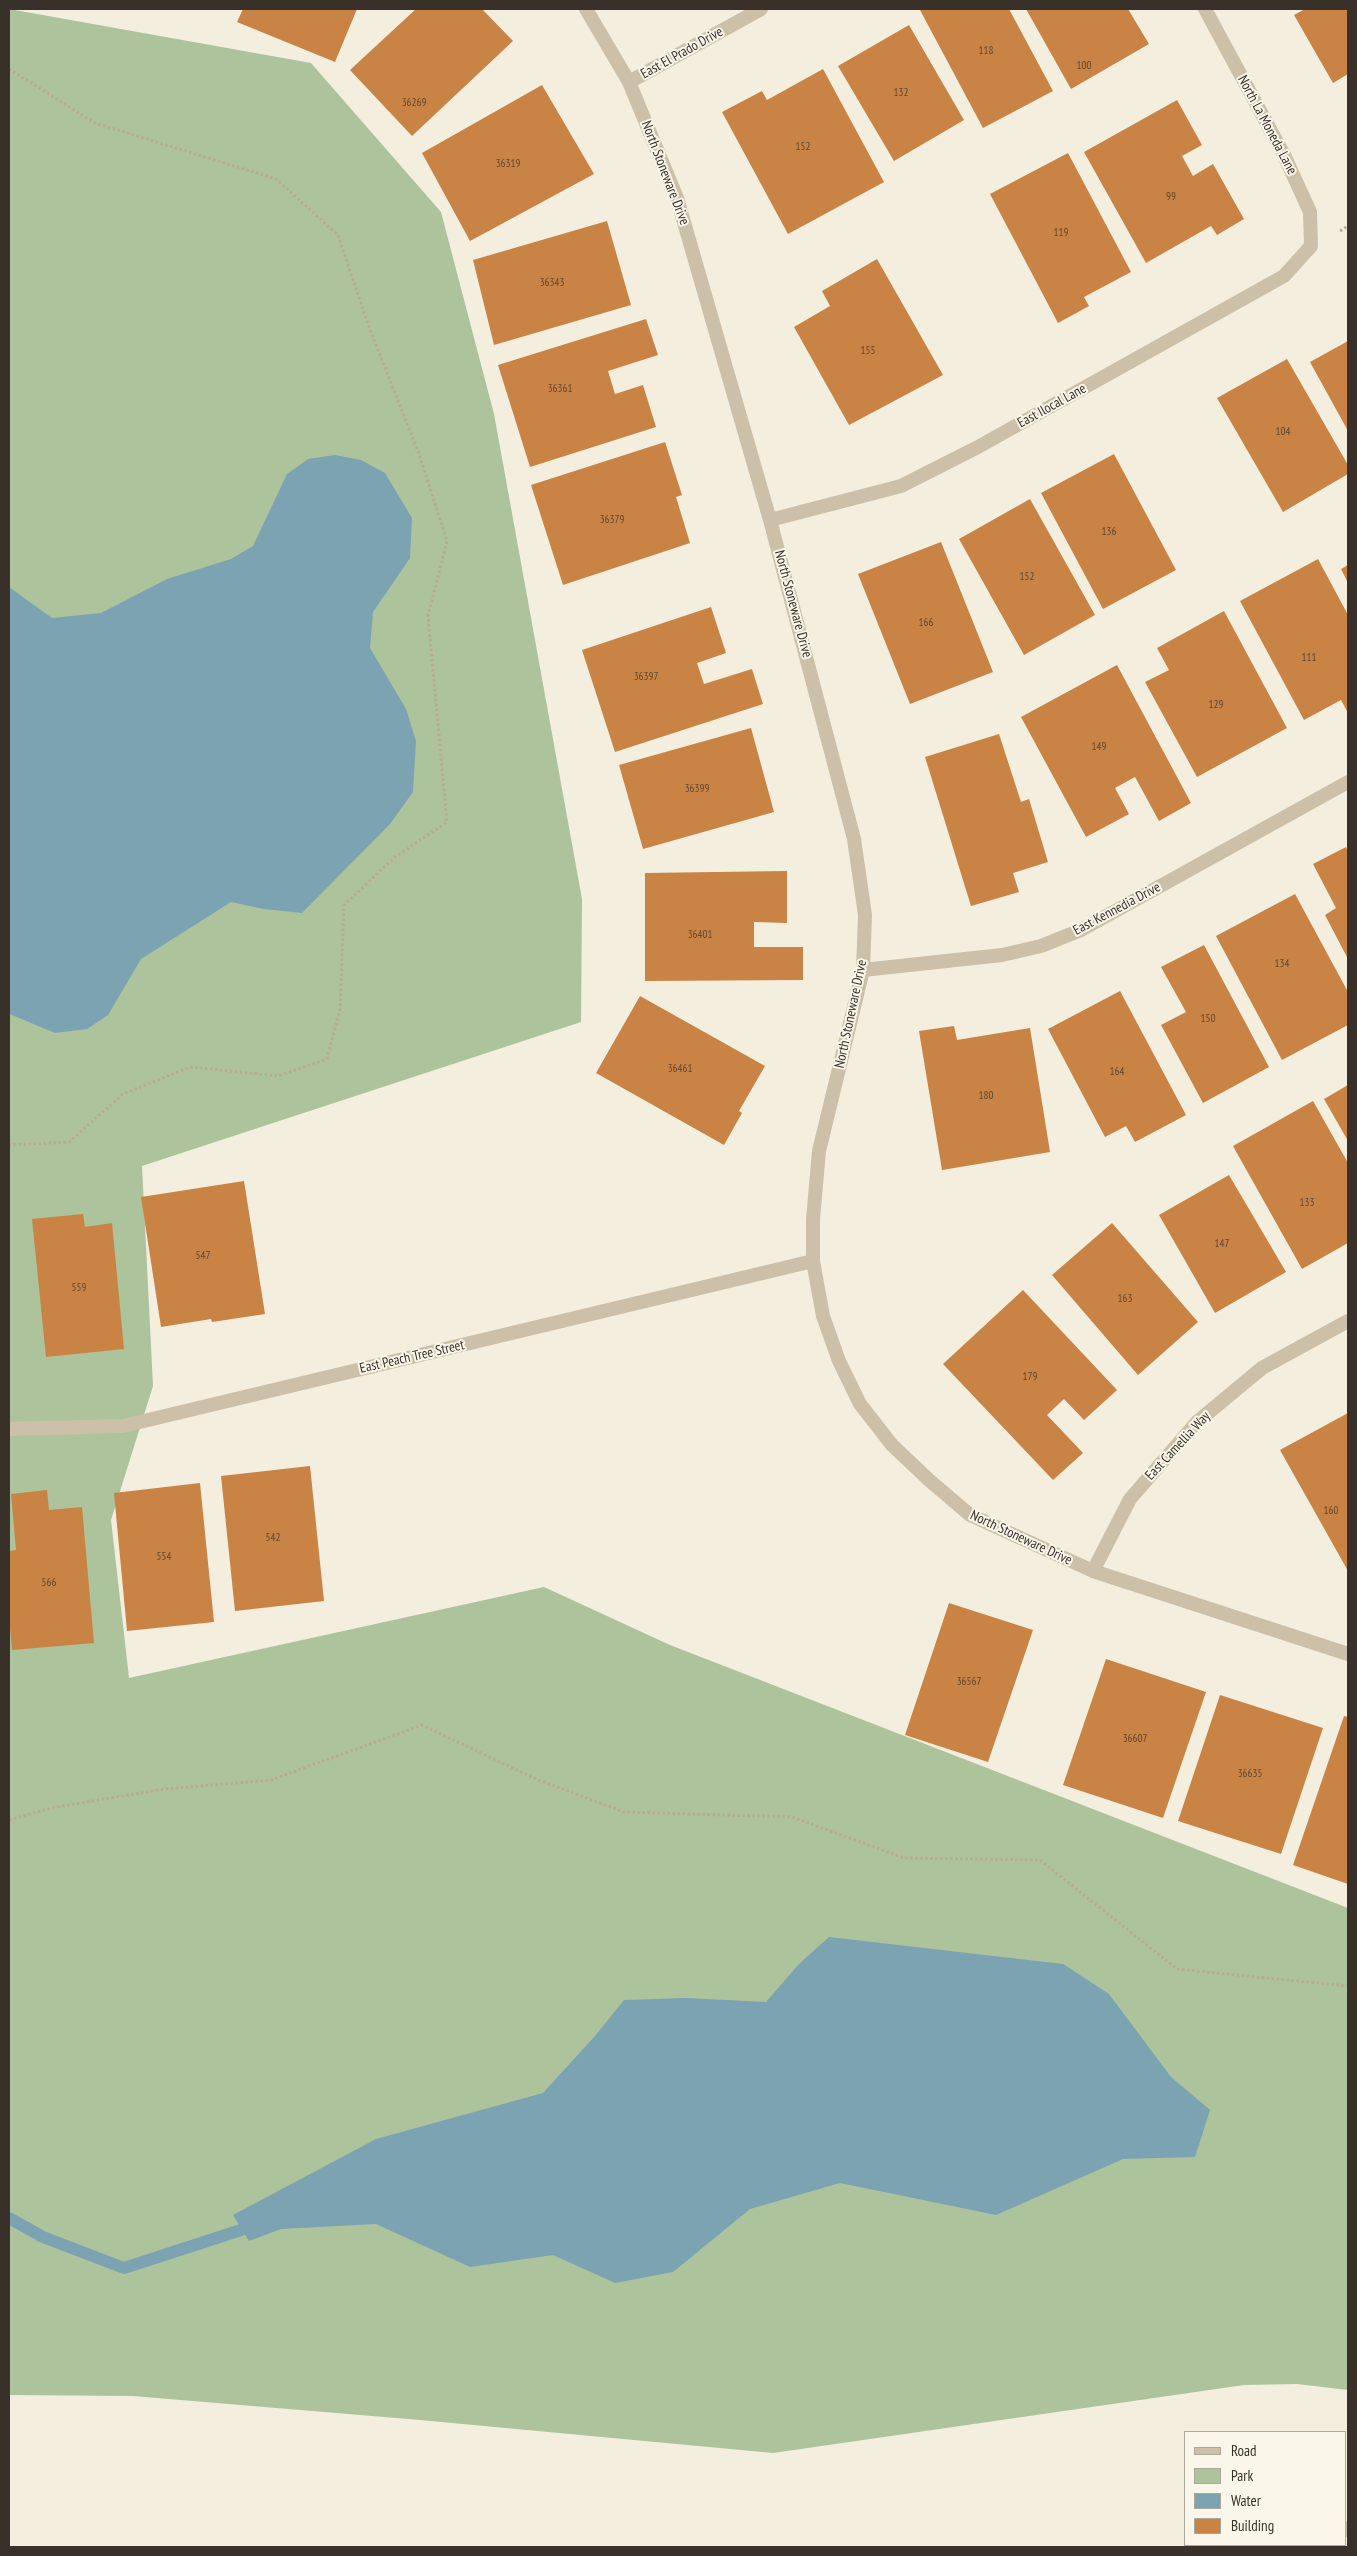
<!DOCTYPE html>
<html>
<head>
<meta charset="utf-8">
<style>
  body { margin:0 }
  #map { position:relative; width:1357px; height:2556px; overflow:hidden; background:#f3eedd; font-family:"PT Sans Narrow",sans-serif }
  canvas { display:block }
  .frame { position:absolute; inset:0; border:10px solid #393129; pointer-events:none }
  .legend { position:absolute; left:1184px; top:2431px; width:162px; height:115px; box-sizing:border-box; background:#faf6ea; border:1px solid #ada79d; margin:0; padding:6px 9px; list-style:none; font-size:15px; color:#393129 }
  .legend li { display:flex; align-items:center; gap:10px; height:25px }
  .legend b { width:25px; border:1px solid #ada79d }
</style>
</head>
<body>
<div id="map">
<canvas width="1357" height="2556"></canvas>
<div class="frame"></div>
<ul class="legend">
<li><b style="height:6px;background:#ccc0a8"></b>Road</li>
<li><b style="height:14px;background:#adc39c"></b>Park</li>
<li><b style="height:14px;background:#7ba3b1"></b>Water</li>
<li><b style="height:14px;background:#c98345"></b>Building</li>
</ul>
</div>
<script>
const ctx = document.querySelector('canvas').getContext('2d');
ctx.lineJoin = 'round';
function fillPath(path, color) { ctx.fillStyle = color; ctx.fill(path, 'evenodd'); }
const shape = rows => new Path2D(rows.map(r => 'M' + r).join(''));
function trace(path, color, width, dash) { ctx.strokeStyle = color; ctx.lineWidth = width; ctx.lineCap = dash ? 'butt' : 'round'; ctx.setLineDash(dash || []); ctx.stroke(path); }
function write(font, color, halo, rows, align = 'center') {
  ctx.font = font + ' "PT Sans Narrow",sans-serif'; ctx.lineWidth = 4; ctx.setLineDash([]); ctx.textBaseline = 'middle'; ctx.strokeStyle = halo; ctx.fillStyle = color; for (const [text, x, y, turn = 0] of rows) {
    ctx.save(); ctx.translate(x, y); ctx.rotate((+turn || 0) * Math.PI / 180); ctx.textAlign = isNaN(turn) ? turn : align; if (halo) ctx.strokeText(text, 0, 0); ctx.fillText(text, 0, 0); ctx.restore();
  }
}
const green = shape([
  [9,9,311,63,441,212,494,414,582,899,581,1022,142,1166,153,1386,111,1520,129,1678,544,1587,670,1645,1348,1908,1348,2390,1297,2384,1244,2385,773,2453,420,2420,133,2396,9,2395]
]);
const water = shape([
  [335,455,361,460,385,473,412,518,410,558,373,612,370,648,406,709,416,741,413,792,390,824,302,913,264,909,231,902,141,959,108,1015,87,1029,55,1033,12,1015,9,1013,9,587,52,618,101,613,167,579,231,559,253,546,287,474,308,459],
  [829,1937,1063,1964,1109,1994,1171,2077,1210,2110,1195,2157,1123,2159,996,2215,840,2183,750,2209,673,2272,615,2283,553,2255,470,2267,376,2224,281,2229,249,2241,233,2215,376,2139,543,2093,595,2036,624,2000,686,1998,766,2002,799,1964]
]);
const stream = shape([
  [9,2218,43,2237,124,2268,241,2230]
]);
const building = shape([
  [243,9,357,9,335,62,237,22],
  [416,9,482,9,513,41,412,136,350,70],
  [922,9,1009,9,1053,91,983,128,920,10],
  [1026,9,1128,9,1149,44,1071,89],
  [1305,9,1348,9,1348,74,1333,83,1294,15],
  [909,25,964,120,894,161,838,66],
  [823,69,884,182,788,234,722,112,762,91,767,100],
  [542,85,594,174,470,241,422,153],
  [1177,100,1202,145,1182,156,1193,176,1213,164,1244,219,1217,235,1211,226,1146,263,1084,152],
  [1068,153,1131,272,1084,297,1089,306,1058,323,990,194],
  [607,221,631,305,494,345,473,260],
  [877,259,943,375,849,425,794,327,830,306,822,291],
  [646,319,658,355,608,371,615,394,643,385,656,427,530,467,498,365],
  [1348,341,1348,431,1310,362],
  [1287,359,1348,465,1348,474,1283,512,1217,398],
  [665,442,682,495,676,497,690,543,563,585,531,485],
  [1114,454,1176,570,1103,609,1041,493],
  [1030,499,1095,615,1024,655,959,539],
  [941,542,993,672,910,704,858,574],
  [1318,559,1348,615,1348,713,1341,700,1304,720,1240,601],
  [1348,565,1348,583,1341,569],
  [711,607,726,653,697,663,704,684,752,669,763,704,615,752,582,650],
  [1224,611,1287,728,1197,777,1145,682,1169,670,1157,648],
  [1117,665,1191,803,1159,821,1135,777,1115,788,1129,814,1086,837,1021,717],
  [751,728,774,812,643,849,619,765],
  [999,734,1021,802,1029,799,1048,862,1013,873,1019,892,971,906,925,757],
  [1346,847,1348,852,1348,959,1325,915,1336,908,1313,864],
  [787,871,787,923,754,922,754,947,803,947,803,980,645,981,645,873],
  [1295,894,1348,992,1348,1025,1282,1060,1216,936],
  [1204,945,1269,1067,1203,1103,1161,1025,1186,1012,1161,967],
  [1120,991,1186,1115,1135,1142,1126,1126,1105,1137,1048,1029],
  [640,996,765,1066,739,1111,742,1113,724,1145,596,1073],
  [954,1026,957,1040,1030,1028,1050,1152,942,1170,919,1031],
  [1348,1085,1348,1141,1324,1099],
  [1313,1101,1348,1163,1348,1243,1302,1269,1233,1146],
  [1229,1175,1286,1272,1215,1313,1159,1215],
  [244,1181,265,1314,212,1322,211,1319,161,1327,141,1197],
  [83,1214,85,1227,112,1223,124,1349,46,1357,32,1219],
  [1112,1223,1198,1322,1138,1375,1052,1275],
  [1023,1290,1117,1390,1084,1420,1064,1399,1047,1415,1083,1453,1053,1480,943,1364],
  [1348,1413,1348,1571,1280,1450],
  [310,1466,324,1601,235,1611,221,1476],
  [200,1483,214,1622,127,1631,114,1493],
  [47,1490,49,1510,82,1507,94,1643,12,1650,9,1616,9,1551,16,1550,11,1494],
  [949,1603,1033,1630,988,1762,905,1735],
  [1106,1659,1206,1692,1163,1818,1063,1785],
  [1220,1695,1323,1728,1281,1854,1178,1821],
  [1344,1716,1348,1717,1348,1884,1293,1865]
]);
const path = shape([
  [9,69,95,123,276,179,338,235,369,327,419,454,447,541,428,616,447,822,394,858,344,905,340,1009,327,1059,278,1076,190,1067,123,1094,69,1142,9,1145],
  [1340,231,1348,226],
  [9,1820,51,1808,164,1789,271,1780,422,1725,536,1779,624,1812,792,1817,904,1858,1040,1860,1177,1969,1348,1986]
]);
const minor = shape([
  [586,9,629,82,677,198,770,520,854,839,865,915,863,970,819,1151,813,1219,813,1261,823,1316,839,1361,860,1404,892,1445,929,1480,970,1515,1093,1571,1348,1654],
  [629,82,761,9],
  [770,520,901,486,978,447,1284,276,1311,246,1310,212,1284,155,1205,9],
  [863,970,1002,955,1041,946,1081,930,1348,782],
  [9,1429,123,1426,813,1261],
  [1093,1571,1130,1499,1197,1422,1262,1368,1348,1321],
  [1346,2530,1348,2528],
  [1322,2547,1325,2545]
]);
const numberNames = [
  ["118",986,51],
  ["100",1084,66],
  ["132",901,93],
  ["36269",414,103],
  ["152",803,147],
  ["36319",508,164],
  ["99",1171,197],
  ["119",1061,233],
  ["36343",552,283],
  ["155",868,351],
  ["36361",560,389],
  ["104",1283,432],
  ["36379",612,520],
  ["136",1109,532],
  ["152",1027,577],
  ["166",926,623],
  ["111",1309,658],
  ["36397",646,677],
  ["129",1216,705],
  ["149",1099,747],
  ["36399",697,789],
  ["36401",700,935],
  ["134",1282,964],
  ["150",1208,1019],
  ["36461",680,1069],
  ["164",1117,1072],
  ["180",986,1096],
  ["133",1307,1203],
  ["147",1222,1244],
  ["547",203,1256],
  ["559",79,1288],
  ["163",1125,1299],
  ["179",1030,1377],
  ["160",1331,1511],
  ["542",273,1538],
  ["554",164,1557],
  ["566",49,1583],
  ["36567",969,1682],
  ["36607",1135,1739],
  ["36635",1250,1774]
];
const streetNames = [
  ["East El Prado Drive",682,53,-29],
  ["North La Moneda Lane",1267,125,62],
  ["North Stoneware Drive",665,173,69],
  ["East Ilocal Lane",1052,406,-29],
  ["North Stoneware Drive",793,604,75],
  ["East Kennedia Drive",1117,909,-28],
  ["North Stoneware Drive",851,1014,-78],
  ["East Peach Tree Street",412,1357,-13],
  ["East Camellia Way",1178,1446,-47],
  ["North Stoneware Drive",1021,1538,25]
];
fillPath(green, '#adc39c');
fillPath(water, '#7ba3b1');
trace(stream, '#7ba3b1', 12);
fillPath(building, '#c98345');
trace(path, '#b8ab92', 3, [2.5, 2.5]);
trace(minor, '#ccc0a8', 14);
write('11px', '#5d4630', null, numberNames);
write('14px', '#393129', '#faf6ea', streetNames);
</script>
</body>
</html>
